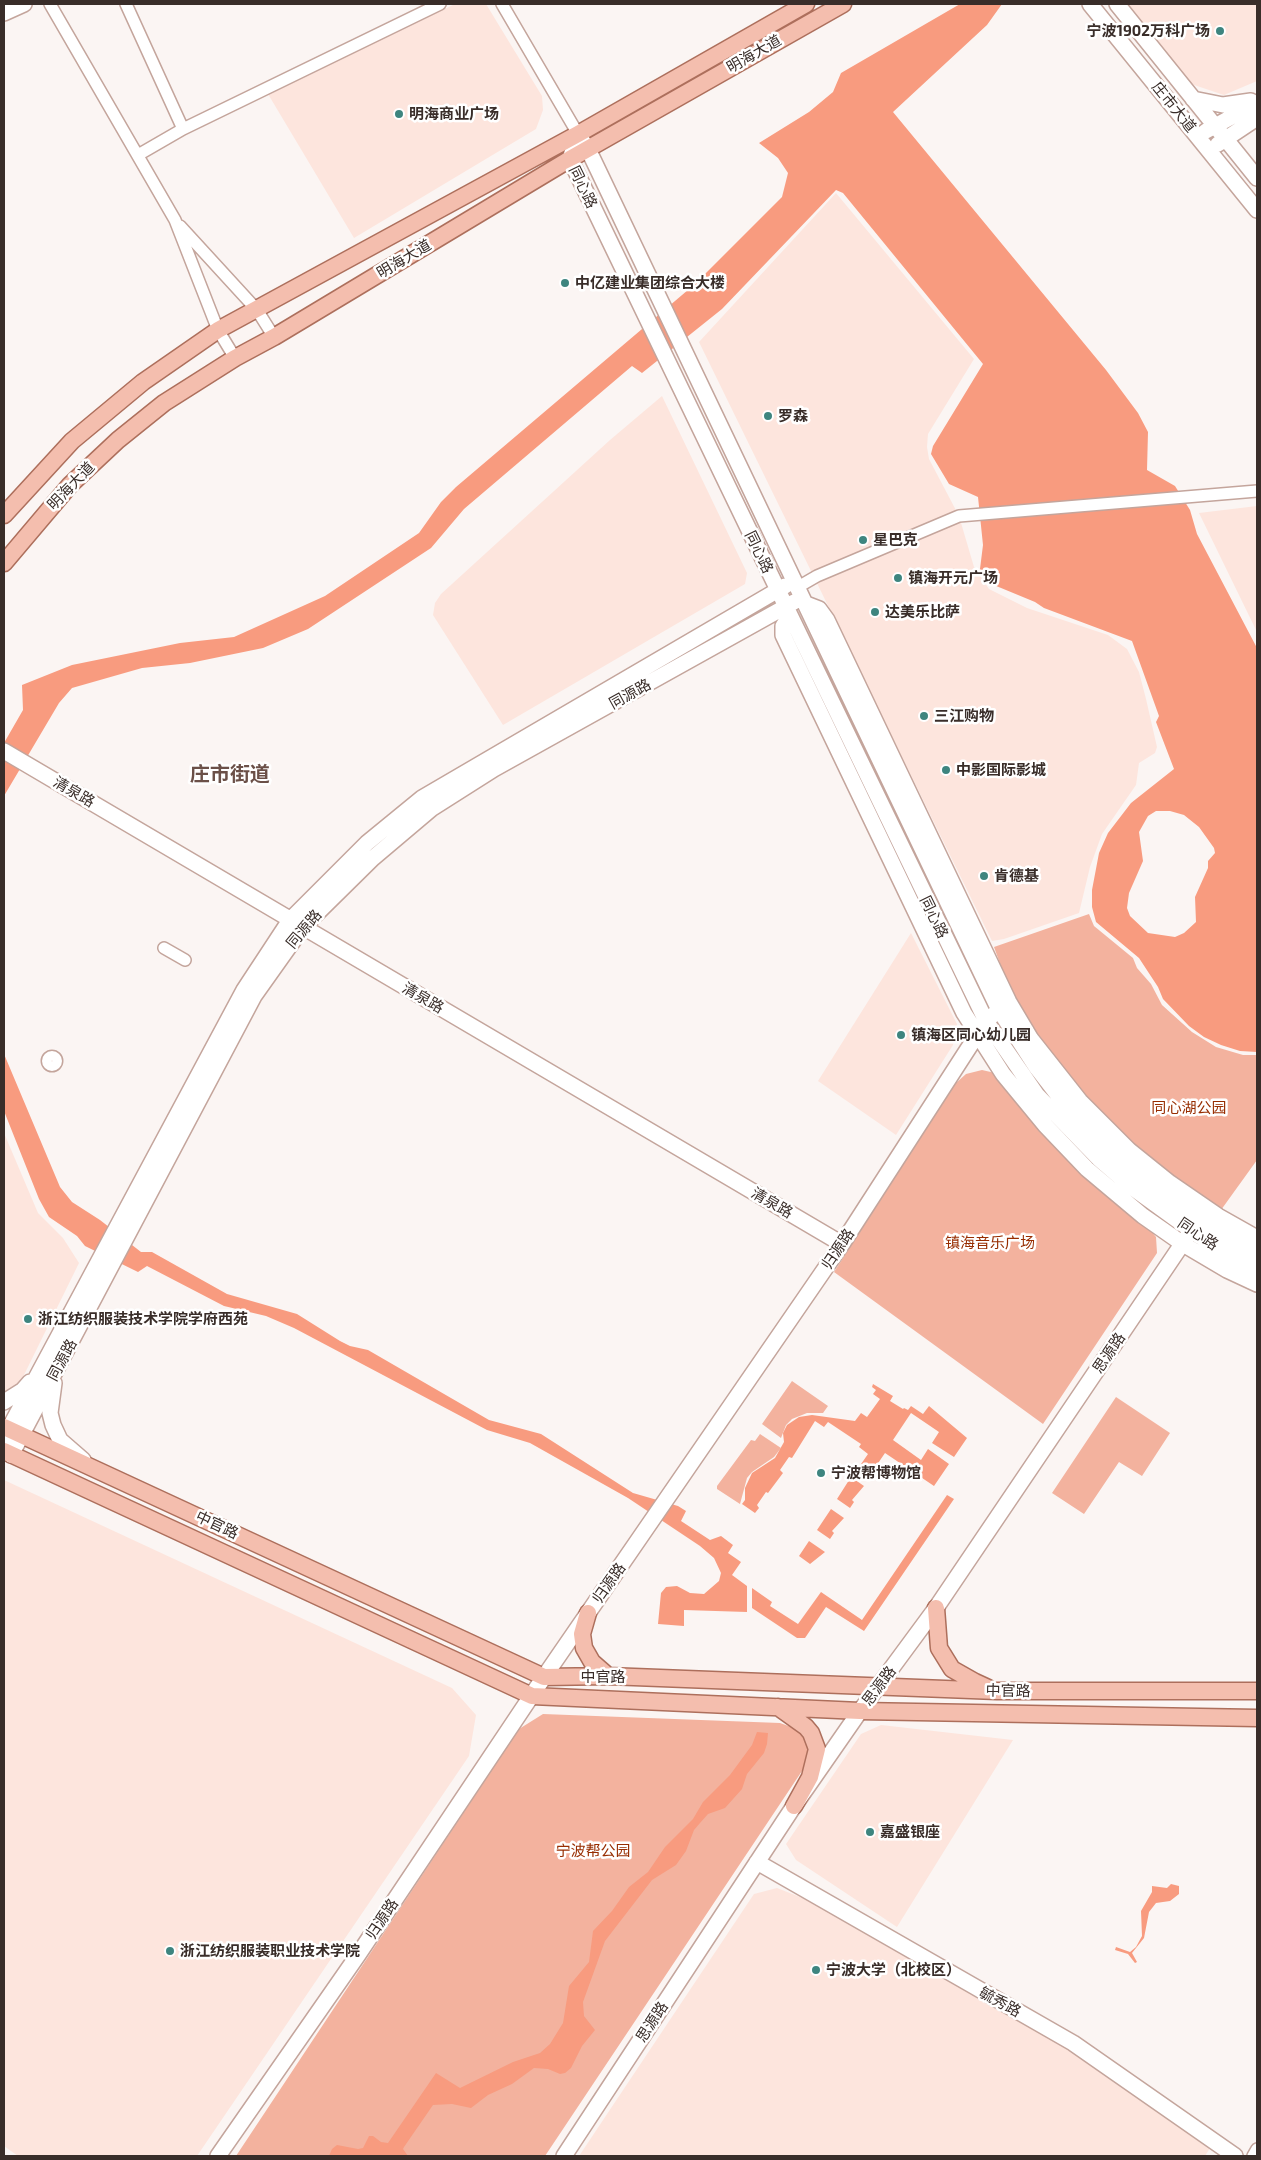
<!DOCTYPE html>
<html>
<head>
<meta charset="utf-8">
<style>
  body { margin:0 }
  #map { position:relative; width:1261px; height:2160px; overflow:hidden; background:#fbf5f3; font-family:"Exo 2",sans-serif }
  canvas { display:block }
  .frame { position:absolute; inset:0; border:5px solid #392d29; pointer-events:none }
</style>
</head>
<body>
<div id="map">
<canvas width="1261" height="2160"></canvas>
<div class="frame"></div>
</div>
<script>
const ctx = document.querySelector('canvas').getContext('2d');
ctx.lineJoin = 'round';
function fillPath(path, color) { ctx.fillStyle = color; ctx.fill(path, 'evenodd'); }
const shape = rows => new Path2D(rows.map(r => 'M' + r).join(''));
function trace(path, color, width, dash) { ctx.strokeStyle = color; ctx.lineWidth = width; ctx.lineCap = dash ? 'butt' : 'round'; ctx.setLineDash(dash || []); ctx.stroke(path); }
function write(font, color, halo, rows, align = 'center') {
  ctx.font = font + ' "Exo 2","Noto Sans SC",sans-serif'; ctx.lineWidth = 5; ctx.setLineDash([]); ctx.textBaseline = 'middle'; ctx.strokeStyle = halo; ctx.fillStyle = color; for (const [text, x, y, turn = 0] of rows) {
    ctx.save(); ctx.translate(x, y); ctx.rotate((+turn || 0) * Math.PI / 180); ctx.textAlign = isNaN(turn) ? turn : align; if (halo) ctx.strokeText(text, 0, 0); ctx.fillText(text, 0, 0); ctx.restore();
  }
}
const built = shape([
  [455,4,486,4,542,96,543,110,536,129,354,238,268,94],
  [1127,4,1257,4,1257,81,1224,95,1191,84],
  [836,193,974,359,928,434,927,447,929,459,959,516,974,567,989,589,1027,608,1108,635,1127,649,1139,672,1146,699,1157,747,1155,753,1139,763,1136,785,1102,834,1090,867,1079,913,1004,939,992,941,699,342],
  [662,396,747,573,745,584,503,725,433,615,435,603,441,594,610,440],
  [1257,506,1257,632,1199,513],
  [911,933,957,1024,953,1045,896,1135,818,1081],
  [4,1133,38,1213,63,1238,79,1263,24,1375,10,1392,4,1394],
  [4,1480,452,1688,476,1715,469,1756,197,2156,18,2156,4,2146],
  [881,1725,1013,1740,897,1927,796,1860,786,1844,861,1734],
  [777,1888,805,1899,1053,2040,1110,2077,1210,2148,1205,2156,579,2156,754,1894]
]);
const green = shape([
  [1089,914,1094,926,1133,958,1137,968,1151,984,1162,1005,1192,1032,1216,1047,1243,1055,1257,1055,1257,1160,1221,1210,1168,1175,1094,1110,1024,1018,1007,983,994,947],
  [982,1070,995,1073,1148,1227,1156,1237,1157,1253,1043,1424,834,1272,956,1083,966,1074],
  [792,1381,828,1406,823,1413,807,1413,792,1419,786,1425,781,1438,762,1424],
  [1116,1397,1170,1433,1142,1476,1119,1462,1084,1514,1052,1493],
  [760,1434,781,1448,774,1457,752,1472,747,1478,740,1504,717,1489,717,1486,751,1440,755,1441],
  [543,1714,780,1723,797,1729,809,1742,806,1765,545,2156,236,2156,519,1729]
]);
const water = shape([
  [960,4,1002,4,987,25,893,112,1106,370,1138,413,1148,432,1147,470,1175,486,1190,510,1197,534,1257,648,1257,1052,1240,1051,1221,1045,1204,1037,1189,1026,1163,999,1158,987,1139,958,1096,922,1092,907,1092,890,1099,853,1108,833,1131,803,1174,769,1156,722,1159,716,1132,641,1044,608,1035,602,989,583,980,569,983,545,978,497,949,484,931,454,933,446,983,364,843,193,836,190,722,309,642,373,632,366,464,509,431,548,308,629,263,648,190,663,142,668,72,688,59,703,4,796,4,743,23,710,22,685,72,665,180,643,234,637,325,596,419,533,441,502,456,487,695,284,782,197,788,173,778,158,759,143,809,112,833,92,841,73],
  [1156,811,1170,811,1184,815,1199,827,1214,848,1215,853,1208,861,1208,868,1195,897,1196,922,1184,933,1175,937,1148,933,1130,916,1127,908,1129,893,1143,861,1139,832,1148,816],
  [4,1054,60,1187,72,1202,100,1220,141,1252,152,1252,227,1294,297,1314,340,1341,350,1346,368,1350,489,1420,541,1434,633,1493,678,1506,686,1511,681,1521,710,1540,721,1536,733,1545,728,1553,741,1562,732,1575,747,1586,747,1612,684,1610,684,1626,658,1624,661,1593,666,1587,677,1586,690,1593,704,1594,719,1581,721,1573,714,1558,700,1546,628,1498,530,1443,487,1430,294,1328,266,1316,224,1306,147,1266,138,1272,85,1246,77,1236,49,1217,39,1199,4,1111],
  [873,1384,893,1396,890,1401,903,1409,904,1408,908,1410,911,1406,923,1414,929,1406,967,1438,954,1457,932,1443,939,1432,911,1413,893,1440,921,1460,928,1449,949,1464,934,1486,885,1453,870,1475,859,1467,868,1454,859,1447,861,1444,828,1422,824,1427,815,1421,792,1458,789,1457,780,1470,783,1473,768,1493,766,1492,757,1505,759,1508,755,1513,742,1504,745,1500,745,1488,752,1473,775,1458,784,1442,783,1433,787,1425,799,1417,812,1415,855,1421,861,1413,867,1417,880,1399,873,1394,876,1390,872,1387],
  [851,1477,864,1486,852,1500,854,1502,850,1508,837,1499],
  [947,1495,954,1499,864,1631,826,1607,805,1638,797,1638,752,1608,752,1588,772,1602,770,1606,798,1624,821,1592,862,1620],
  [831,1509,844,1518,832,1531,834,1533,830,1539,817,1530],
  [809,1541,825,1552,810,1564,799,1556],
  [757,1732,768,1733,767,1744,764,1753,747,1774,742,1789,725,1808,708,1814,700,1823,694,1830,686,1851,676,1865,652,1880,605,1941,583,2002,584,2016,595,2030,582,2046,571,2068,565,2073,560,2074,548,2069,534,2068,512,2084,488,2095,471,2108,452,2104,433,2105,404,2147,403,2149,408,2156,329,2156,332,2149,337,2145,358,2149,363,2148,369,2136,373,2136,381,2142,388,2143,436,2073,460,2088,513,2062,540,2053,550,2044,563,2023,569,1986,589,1962,593,1931,612,1911,629,1887,648,1872,665,1847,693,1819,703,1802,730,1775,752,1745],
  [1171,1884,1179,1886,1179,1894,1170,1901,1156,1903,1149,1912,1144,1938,1132,1953,1137,1962,1135,1963,1128,1954,1115,1950,1116,1947,1130,1952,1136,1947,1142,1936,1141,1911,1152,1892,1152,1886,1167,1888]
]);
const street = shape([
  [50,4,175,220,218,330,235,358],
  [126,4,183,129],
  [502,4,578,134],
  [138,155,183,129,440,4],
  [180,226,257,310,274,337],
  [798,587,817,576,959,516,1257,491],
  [164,948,185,960],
  '47.5 1061a4.5 4.5 0 1 1 9 0a4.5 4.5 0 1 1-9 0Z',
  [1253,2156,1257,2149]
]);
const secondary = shape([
  [1090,4,1257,210],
  [1117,4,1257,178],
  [4,13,24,4],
  [1193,99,1223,105,1251,101],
  [1206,131,1257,103],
  [578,134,570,159,986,1021,1037,1095,1099,1159,1134,1189,1192,1231,1225,1253,1257,1268],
  [581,139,588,149,999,1010,1036,1067,1060,1098,1114,1154,1171,1200,1232,1241,1257,1253],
  [1218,144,1257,118],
  [806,604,819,609,827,620,1009,1002,1031,1039,1080,1101,1129,1150,1170,1183,1218,1216,1257,1238],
  [790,616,783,626,783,635,964,1013,1003,1074,1045,1125,1087,1169,1143,1216,1183,1244,1227,1270,1257,1284],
  [4,751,842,1244],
  [54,1383,50,1413,53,1425,60,1440,83,1460],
  [4,1402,23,1390,30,1382],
  [4,1438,244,990,290,920,367,843,422,798,785,586],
  [11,1455,254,996,303,927,373,858,431,809,494,769,794,602],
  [757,1862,1073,2043,1235,2156],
  [218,2156,358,1955,544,1677,842,1244,986,1021,999,1010],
  [564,2156,794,1806,860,1711,936,1608,1197,1222]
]);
const primary = shape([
  [4,515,72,441,143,382,218,330,578,134,806,4],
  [4,563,70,485,118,440,164,403,235,358,274,337,570,159,843,4],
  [4,1427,544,1677,608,1676,997,1691,1257,1691],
  [4,1451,532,1696,860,1711,1257,1718],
  [936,1608,939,1648,952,1669,975,1682,988,1688],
  [588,1613,582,1634,584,1648,592,1662,608,1676],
  [778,1707,806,1727,811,1733,817,1749,810,1777,794,1806]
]);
const markers = [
  [1220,31,5,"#3e857f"],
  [399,114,5,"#3e857f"],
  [565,283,5,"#3e857f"],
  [768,416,5,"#3e857f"],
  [863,540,5,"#3e857f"],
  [898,578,5,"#3e857f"],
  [875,612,5,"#3e857f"],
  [924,716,5,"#3e857f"],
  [946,770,5,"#3e857f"],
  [984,876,5,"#3e857f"],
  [901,1035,5,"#3e857f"],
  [28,1319,5,"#3e857f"],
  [821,1473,5,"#3e857f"],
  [870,1832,5,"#3e857f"],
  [170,1951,5,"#3e857f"],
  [816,1970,5,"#3e857f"]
];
const poiNames = [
  ["宁波1902万科广场",1210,31,"right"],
  ["明海商业广场",409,114],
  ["中亿建业集团综合大楼",575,283],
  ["罗森",778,416],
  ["星巴克",873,540],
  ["镇海开元广场",908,578],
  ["达美乐比萨",885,612],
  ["三江购物",934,716],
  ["中影国际影城",956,770],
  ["肯德基",994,876],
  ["镇海区同心幼儿园",911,1035],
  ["浙江纺织服装技术学院学府西苑",38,1319],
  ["宁波帮博物馆",831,1473],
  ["嘉盛银座",880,1832],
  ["浙江纺织服装职业技术学院",180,1951],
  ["宁波大学（北校区）",826,1970]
];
const streetNames = [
  ["明海大道",754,54,-30],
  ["庄市大道",1174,107,51],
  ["同心路",583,187,64],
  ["明海大道",404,259,-31],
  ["明海大道",71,486,-46],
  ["同心路",759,552,64],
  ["同源路",630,694,-29],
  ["清泉路",74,792,30],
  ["同心路",934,917,64],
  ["同源路",304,929,-50],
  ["清泉路",423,998,30],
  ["清泉路",772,1203,30],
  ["同心路",1198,1234,34],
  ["归源路",838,1249,-56],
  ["思源路",1109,1353,-56],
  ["同源路",62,1360,-62],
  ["中官路",217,1525,25],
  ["归源路",609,1583,-55],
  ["中官路",603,1677],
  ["思源路",879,1686,-53],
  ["中官路",1008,1691,1],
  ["归源路",382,1919,-56],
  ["毓秀路",1000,2002,29],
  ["思源路",652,2022,-57]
];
const parkNames = [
  ["同心湖公园",1189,1108],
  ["镇海音乐广场",990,1243],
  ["宁波帮公园",593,1851]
];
const districtNames = [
  ["庄市街道",230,774]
];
fillPath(built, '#fde5dd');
fillPath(green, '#f3b29e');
fillPath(water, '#f89b7f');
trace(street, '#c4a59c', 14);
trace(secondary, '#c4a59c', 18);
trace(primary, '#ad6f5c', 19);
trace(street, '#fff', 11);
trace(secondary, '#fff', 15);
trace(primary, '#f4beae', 16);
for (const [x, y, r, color] of markers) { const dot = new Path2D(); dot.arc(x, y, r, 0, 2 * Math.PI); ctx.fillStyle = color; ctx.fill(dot); trace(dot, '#fff', 2); }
write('bold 15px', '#392d29', '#fff', poiNames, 'left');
write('15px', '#392d29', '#fff', streetNames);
write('15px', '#972d01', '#fff', parkNames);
write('bold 20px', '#6b5048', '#fff', districtNames);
</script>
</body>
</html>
